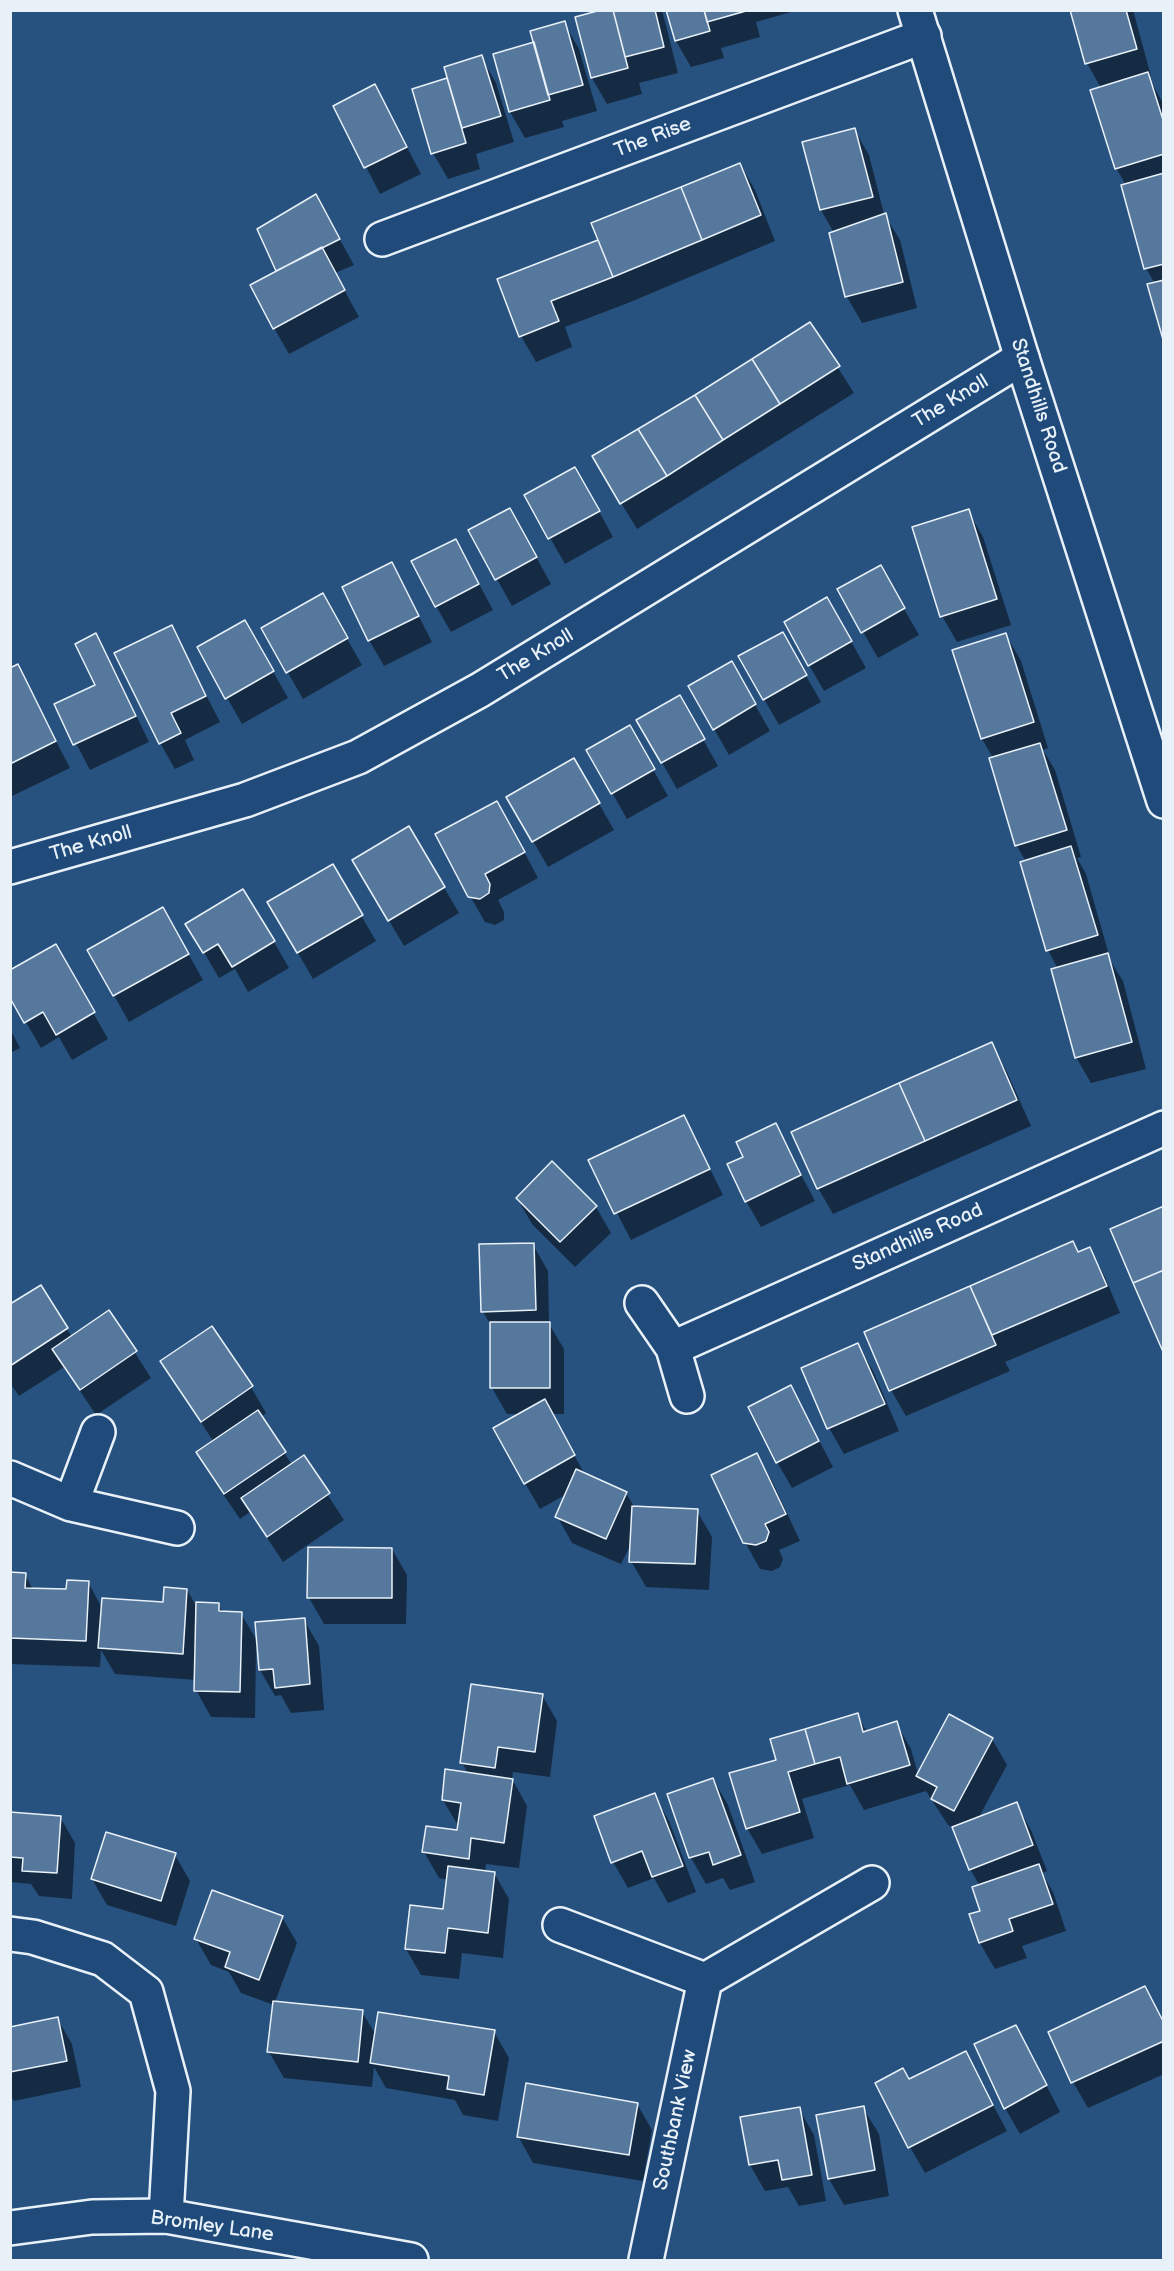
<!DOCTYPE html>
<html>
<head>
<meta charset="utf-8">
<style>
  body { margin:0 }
  #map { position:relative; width:1174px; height:2271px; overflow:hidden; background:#27517f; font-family:"Balsamiq Sans",sans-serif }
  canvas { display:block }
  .frame { position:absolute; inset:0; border:12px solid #e8f1f8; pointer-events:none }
</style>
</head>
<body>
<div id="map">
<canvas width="1174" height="2271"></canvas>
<div class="frame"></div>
</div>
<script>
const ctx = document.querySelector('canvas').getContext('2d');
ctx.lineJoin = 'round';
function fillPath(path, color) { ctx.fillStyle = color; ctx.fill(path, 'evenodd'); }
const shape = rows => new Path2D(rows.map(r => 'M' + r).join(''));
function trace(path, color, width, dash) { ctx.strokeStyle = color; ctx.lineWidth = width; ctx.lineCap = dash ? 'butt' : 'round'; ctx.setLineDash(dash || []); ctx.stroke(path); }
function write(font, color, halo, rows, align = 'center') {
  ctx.font = font + ' "Balsamiq Sans",sans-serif'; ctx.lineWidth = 4.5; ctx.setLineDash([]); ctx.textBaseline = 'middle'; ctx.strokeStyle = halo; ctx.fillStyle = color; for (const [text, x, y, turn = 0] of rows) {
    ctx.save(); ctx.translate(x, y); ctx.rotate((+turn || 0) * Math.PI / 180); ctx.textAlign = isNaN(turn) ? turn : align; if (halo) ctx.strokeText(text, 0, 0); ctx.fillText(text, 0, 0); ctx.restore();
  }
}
const shadow = shape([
  [607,10,662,10,678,73,639,83,642,94,607,104,592,78],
  [668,10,798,10,756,22,760,37,721,48,724,58,691,67,676,41],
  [1072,10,1133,10,1151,76,1148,76,1164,105,1164,337,1155,284,1146,268,1126,185,1116,168,1101,88,1087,63],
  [564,23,579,49,597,111,562,121,564,127,525,138,510,112,536,43],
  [481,57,496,83,514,142,476,154,480,169,448,179,433,153,414,90,449,79],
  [375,86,421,174,380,194,335,106],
  [854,129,869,155,884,214,900,240,917,308,862,323,847,297,831,234,834,233,821,210,804,143],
  [740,164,755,190,775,241,628,303,565,327,572,347,536,362,521,336,600,240],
  [330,222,354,265,335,273,359,317,289,354,274,328,277,272,259,230],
  [810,324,854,393,637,529,609,483,696,396],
  [590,495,613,537,565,564,526,496],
  [968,511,983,537,1011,625,957,642,942,616],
  [470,531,524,535,551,584,512,606],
  [456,541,493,610,451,632,436,606],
  [392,564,432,642,384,666,369,640],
  [880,567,919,635,878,658,839,590],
  [322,595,362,665,303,699,263,629],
  [827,599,866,668,824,691,809,665],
  [245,622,288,698,242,724,199,648],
  [171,627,220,722,185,740,194,760,175,769,160,743],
  [782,634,821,702,779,725,740,657],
  [95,635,110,661,149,742,90,770,56,705,97,686],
  [1006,635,1021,661,1048,748,1043,750,1055,770,1081,857,1077,858,1086,874,1111,962,1123,981,1146,1069,1091,1083,1076,1057,1058,969,1048,950,1026,862,1017,846,990,759,993,758,982,739],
  [731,663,770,731,729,755,690,687],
  [17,666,70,768,12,796,10,793,10,669],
  [679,697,718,766,677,789,638,720],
  [629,727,668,796,627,819,588,750],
  [574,760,614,830,548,867,508,797],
  [409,828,459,913,404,946,354,861],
  [512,829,538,878,498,900,504,912,504,920,495,925,485,922,470,896],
  [332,866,376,941,313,979,269,903],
  [163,909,203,980,129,1022,89,951],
  [188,925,274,942,289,968,248,992,235,969,219,978],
  [55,946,108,1039,72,1060,59,1037,41,1048,10,995],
  [10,1029,20,1048,10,1053],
  [991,1044,1006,1070,1031,1126,833,1214,818,1188],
  [684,1117,723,1195,631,1240,590,1161],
  [775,1125,815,1201,761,1227,746,1201,745,1158],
  [517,1198,596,1207,611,1233,575,1267,532,1224],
  [1073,1243,1078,1253,1089,1249,1104,1275,1120,1313,1005,1362,1010,1371,906,1416,891,1390,866,1333],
  [533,1245,548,1271,549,1324,564,1349,564,1414,552,1414,585,1475,626,1493,635,1508,697,1511,712,1537,709,1590,646,1587,631,1561,632,1542,621,1564,572,1543,557,1516,567,1494,540,1509,525,1483,521,1414,507,1414,492,1388,492,1327,483,1312],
  [40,1287,72,1337,109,1312,151,1378,96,1415,64,1367,19,1396,10,1383,10,1306],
  [858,1345,873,1371,899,1431,844,1454,829,1428],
  [162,1362,251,1387,266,1413,261,1417,292,1465,303,1457,344,1520,283,1562,250,1512,240,1519,212,1478,197,1452,213,1441],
  [791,1387,833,1467,792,1488,777,1462],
  [757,1455,772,1481,800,1541,779,1550,783,1559,780,1567,772,1571,760,1569,745,1542],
  [392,1549,407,1575,406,1624,324,1624,309,1598],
  [10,1573,25,1574,33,1590,68,1591,88,1582,102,1608,164,1604,187,1590,198,1609,218,1604,223,1613,241,1614,258,1642,304,1620,319,1646,324,1710,291,1713,281,1695,275,1696,260,1670,259,1649,256,1649,255,1718,211,1717,196,1690,196,1680,115,1674,101,1650,100,1667,10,1664],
  [542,1695,557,1721,550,1777,513,1772,512,1779,527,1806,519,1868,486,1864,485,1872,494,1873,509,1899,503,1958,462,1953,459,1979,421,1975,406,1949,444,1911,448,1880,439,1878,424,1852,458,1832,459,1827,443,1800,468,1774,462,1762],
  [857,1715,867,1732,896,1723,911,1749,918,1774,992,1739,1007,1765,978,1819,1016,1804,1031,1830,1047,1871,1042,1873,1053,1892,1066,1931,1022,1946,1027,1958,995,1969,980,1943,971,1915,982,1912,980,1886,970,1869,954,1828,948,1825,926,1791,864,1810,850,1785,802,1799,814,1838,762,1854,747,1828,778,1761],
  [713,1779,728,1805,755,1882,730,1890,723,1878,706,1884,691,1858,669,1795],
  [654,1795,669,1821,696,1892,668,1903,654,1878,628,1888,613,1862,596,1817],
  [10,1814,60,1817,75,1843,72,1899,39,1896,31,1884,10,1882],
  [175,1855,190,1881,176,1926,107,1905,92,1879],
  [282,1917,297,1943,275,2002,362,2012,376,2035,494,2032,509,2058,498,2121,463,2115,455,2100,386,2088,374,2067,372,2087,284,2078,269,2052,274,2005,241,1993,229,1972,211,1965,196,1939],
  [57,2018,72,2044,81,2087,14,2101,10,2095,10,2028],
  [1164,2022,1164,2074,1088,2108,1073,2082,1050,2032],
  [965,2053,1007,2131,925,2173,910,2147,909,2081],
  [1030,2053,1060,2112,1020,2134,1005,2108],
  [637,2104,652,2130,643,2181,533,2163,518,2136],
  [863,2108,879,2134,889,2196,844,2205,829,2179],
  [799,2109,814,2135,826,2201,799,2206,788,2187,765,2191,750,2165,742,2119]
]);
const building = shape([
  [601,10,613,10,628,68,591,78,575,17,601,10],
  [613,10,655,10,664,47,625,57,613,10],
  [666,10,704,10,710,31,675,41,666,10],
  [704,10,746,10,746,11,707,22,704,10],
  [1070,10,1126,10,1137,49,1085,64,1070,10],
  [565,21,583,85,548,95,530,31,565,21],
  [534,42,550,100,509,112,493,54,534,42],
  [482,55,501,116,462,128,444,67,482,55],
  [1148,72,1164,123,1164,154,1115,169,1090,90,1148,72],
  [447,78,466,143,431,154,412,89,447,78],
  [375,84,407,147,364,168,333,106,375,84],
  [855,128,873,197,820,210,802,142,855,128],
  [740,163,761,215,702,240,681,187,740,163],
  [1164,173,1164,264,1144,269,1121,185,1164,173],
  [681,187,702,240,613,277,591,223,681,187],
  [316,194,340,239,276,271,257,229,316,194],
  [886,213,903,282,845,297,829,233,886,213],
  [598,240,613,277,551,301,559,321,519,337,497,279,598,240],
  [322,247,345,290,273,329,250,285,322,247],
  [1164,280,1164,343,1147,284,1164,280],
  [810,322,840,366,780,404,752,359,810,322],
  [752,359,780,404,723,440,695,395,752,359],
  [695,395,723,440,667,476,638,429,695,395],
  [638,429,667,476,620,504,592,456,638,429],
  [575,467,600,511,548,539,524,495,575,467],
  [510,508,537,557,495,580,468,530,510,508],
  [969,509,997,599,940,617,912,527,969,509],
  [456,539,479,584,435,607,411,561,456,539],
  [392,562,419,616,368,641,342,587,392,562],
  [881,565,905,608,861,633,837,589,881,565],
  [323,593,348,638,286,673,261,628,323,593],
  [827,597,852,641,808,666,784,622,827,597],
  [245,620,274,671,225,699,197,647,245,620],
  [172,625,206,696,171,713,181,733,159,744,114,653,172,625],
  [783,632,807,675,763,700,738,656,783,632],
  [96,633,136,716,73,745,54,704,95,685,75,644,96,633],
  [1006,633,1034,722,981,739,952,650,1006,633],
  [732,661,756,704,713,730,688,686,732,661],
  [18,664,56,741,10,764,10,668,18,664],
  [680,695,705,739,661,763,636,720,680,695],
  [630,725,655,769,611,794,586,750,630,725],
  [1040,743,1067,830,1015,846,989,758,1040,743],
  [574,758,600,803,532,842,506,797,574,758],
  [497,801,525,852,485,874,490,884,489,893,480,899,468,897,435,834,497,801],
  [409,826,445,887,388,921,352,860,409,826],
  [1071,846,1098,935,1046,951,1020,862,1071,846],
  [333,864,363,915,297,953,267,902,333,864],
  [243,889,275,941,232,967,218,944,203,953,185,924,243,889],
  [163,907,189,954,113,996,87,950,163,907],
  [56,944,95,1012,56,1035,43,1012,24,1023,10,998,10,970,56,944],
  [1108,953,1132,1042,1075,1058,1051,969,1108,953],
  [992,1042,1017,1100,925,1141,899,1083,992,1042],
  [899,1083,925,1141,817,1189,791,1132,899,1083],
  [684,1115,710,1169,614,1214,588,1160,684,1115],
  [776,1123,801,1175,745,1202,727,1164,743,1157,736,1142,776,1123],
  [552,1161,597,1206,560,1242,516,1198,552,1161],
  [1164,1206,1164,1270,1133,1283,1110,1229,1164,1206],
  [1073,1241,1078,1252,1090,1247,1107,1286,992,1335,970,1286,1073,1241],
  [534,1243,536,1310,481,1312,479,1244,534,1243],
  [1164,1270,1164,1354,1133,1283,1164,1270],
  [41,1285,68,1328,10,1366,10,1304,41,1285],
  [970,1286,996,1345,889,1391,864,1332,970,1286],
  [109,1310,137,1351,80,1390,52,1349,109,1310],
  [490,1322,550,1322,550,1388,490,1388,490,1322],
  [212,1326,253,1386,201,1422,160,1361,212,1326],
  [858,1343,885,1404,827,1429,801,1368,858,1343],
  [791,1385,819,1441,776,1463,748,1407,791,1385],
  [545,1399,575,1455,524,1484,493,1428,545,1399],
  [258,1410,286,1452,224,1494,196,1452,258,1410],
  [757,1453,786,1514,765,1524,769,1532,766,1541,756,1545,743,1543,711,1475,757,1453],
  [304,1455,330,1493,267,1537,241,1498,304,1455],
  [576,1469,627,1492,606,1539,555,1517,576,1469],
  [632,1506,698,1509,695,1564,629,1562,632,1506],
  [308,1547,392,1548,392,1598,307,1598,308,1547],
  [10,1572,26,1573,25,1588,66,1589,67,1580,89,1581,86,1641,10,1638,10,1572],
  [164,1587,187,1589,183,1654,98,1648,102,1598,163,1602,164,1587],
  [196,1602,219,1603,219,1611,242,1612,240,1692,194,1691,196,1602],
  [305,1618,310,1684,275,1688,273,1669,259,1670,255,1622,305,1618],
  [471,1684,543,1694,535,1752,498,1747,495,1768,460,1763,471,1684],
  [858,1713,863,1732,897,1721,910,1765,847,1784,840,1757,815,1764,805,1729,858,1713],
  [949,1714,993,1738,954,1811,931,1799,937,1787,916,1776,949,1714],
  [805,1729,815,1764,788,1772,800,1812,746,1829,729,1773,776,1760,770,1739,805,1729],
  [445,1769,513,1779,504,1843,471,1838,469,1859,422,1852,426,1826,457,1830,461,1803,442,1800,445,1769],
  [713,1778,741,1855,713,1865,709,1852,689,1858,667,1794,713,1778],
  [655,1793,683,1866,652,1877,642,1851,611,1863,594,1816,655,1793],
  [1017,1802,1033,1845,969,1870,952,1827,1017,1802],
  [10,1812,61,1816,57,1873,22,1871,23,1858,10,1857,10,1812],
  [106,1832,176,1853,161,1901,91,1879,106,1832],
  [1039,1864,1053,1904,1009,1919,1013,1931,979,1943,969,1914,980,1911,972,1887,1039,1864],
  [448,1866,495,1872,488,1933,448,1928,445,1953,405,1949,410,1905,443,1909,448,1866],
  [212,1890,283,1916,259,1980,225,1967,230,1952,194,1939,212,1890],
  [1145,1986,1164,2023,1164,2041,1071,2083,1048,2032,1145,1986],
  [273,2001,363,2010,358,2062,267,2052,273,2001],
  [378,2012,495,2030,484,2095,447,2089,449,2076,370,2063,378,2012],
  [58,2017,67,2061,10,2072,10,2027,58,2017],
  [1016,2025,1047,2085,1004,2109,974,2044,1016,2025],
  [966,2051,993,2105,908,2148,875,2083,903,2068,909,2079,966,2051],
  [526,2083,638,2103,629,2155,517,2137,526,2083],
  [864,2106,875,2170,828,2179,816,2115,864,2106],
  [800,2107,812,2175,782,2180,778,2160,749,2165,740,2117,800,2107]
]);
const minor = shape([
  [382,239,924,36],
  [10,867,245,800,358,757,480,690,1022,358],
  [642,1303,673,1348,687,1396],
  [673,1348,1164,1128],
  [10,1478,71,1504,177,1528],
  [71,1504,98,1432],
  [560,1925,705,1980,646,2260],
  [10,1934,33,1937,103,1959,146,1992,173,2091,166,2216],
  [705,1980,872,1883]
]);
const tertiary = shape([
  [915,10,1022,358,1164,801],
  [10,2228,92,2217,166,2216,411,2260]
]);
const streetNames = [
  ["The Rise",653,138,-21],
  ["The Knoll",951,402,-31],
  ["Standhills Road",1038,406,72],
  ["The Knoll",536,656,-31],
  ["The Knoll",91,844,-16],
  ["Standhills Road",918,1238,-24],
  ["Southbank View",676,2120,-78],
  ["Bromley Lane",212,2227,8]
];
fillPath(shadow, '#0007');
fillPath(building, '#57789d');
trace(building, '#e8f1f8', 1.5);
trace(minor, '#e8f1f8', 38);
trace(tertiary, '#e8f1f8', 38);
trace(minor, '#1f4a7a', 33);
trace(tertiary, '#1f4a7a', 33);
write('20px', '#e8f1f8', '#1f4a7a', streetNames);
</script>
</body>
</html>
